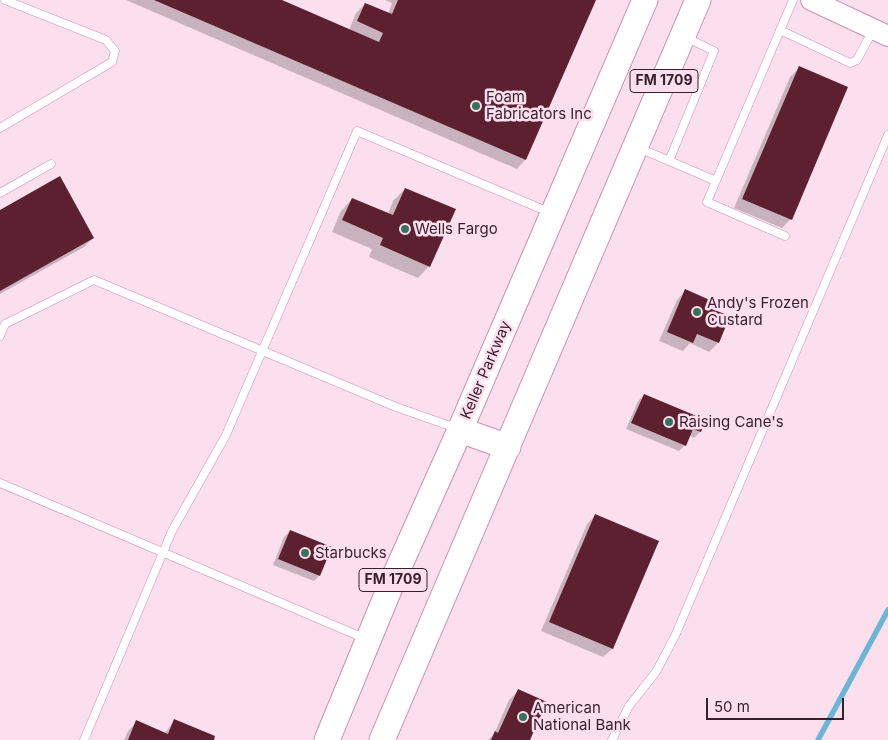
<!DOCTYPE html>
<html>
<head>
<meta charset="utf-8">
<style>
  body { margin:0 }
  #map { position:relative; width:888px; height:740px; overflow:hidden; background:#fbdfec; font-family:Inter,sans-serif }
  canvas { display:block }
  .scale { position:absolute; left:706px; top:698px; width:138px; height:22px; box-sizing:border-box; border:2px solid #381f2c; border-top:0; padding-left:6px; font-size:15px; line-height:18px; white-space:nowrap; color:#381f2c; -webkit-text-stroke:4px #fbdfec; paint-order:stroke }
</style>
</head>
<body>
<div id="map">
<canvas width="888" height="740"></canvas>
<div class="scale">50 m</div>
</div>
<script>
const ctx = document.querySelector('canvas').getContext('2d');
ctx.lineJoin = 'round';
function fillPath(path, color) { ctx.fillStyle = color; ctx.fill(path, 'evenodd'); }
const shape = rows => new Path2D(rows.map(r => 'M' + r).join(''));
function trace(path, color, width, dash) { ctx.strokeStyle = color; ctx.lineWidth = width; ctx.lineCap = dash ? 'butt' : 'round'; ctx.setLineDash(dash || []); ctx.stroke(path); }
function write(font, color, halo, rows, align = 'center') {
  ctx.font = font + ' Inter,sans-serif'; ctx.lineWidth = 5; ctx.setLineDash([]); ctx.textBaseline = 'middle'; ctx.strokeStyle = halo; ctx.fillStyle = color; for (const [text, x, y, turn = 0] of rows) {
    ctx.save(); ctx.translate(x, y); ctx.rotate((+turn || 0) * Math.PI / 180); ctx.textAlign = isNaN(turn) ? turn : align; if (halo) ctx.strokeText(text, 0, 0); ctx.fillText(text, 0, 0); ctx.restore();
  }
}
const shadow = shape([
  [126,0,279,0,349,30,356,13,365,4,388,14,392,3,385,0,595,0,525,160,517,169],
  [799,68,791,219,782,228,734,208,790,77],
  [405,189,429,266,418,278,369,257,372,249,332,232,341,211,352,199,388,214,393,201],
  [0,212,93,238,84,247,0,294],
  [685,291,707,308,728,317,718,343,709,352,690,343,683,351,659,341,677,300],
  [644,395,705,420,700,432,694,438,689,435,685,445,679,451,626,429,638,401],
  [596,515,658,542,612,649,603,657,541,631,587,524],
  [290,531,319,576,314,581,273,565,284,537],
  [518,691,528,740,488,740,494,734,509,700],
  [175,720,212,740,124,740,128,731,137,722,164,734]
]);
const stream = shape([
  [818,740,888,610]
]);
const building = shape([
  [154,0,282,0,379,42,383,33,357,21,365,3,392,14,398,0,596,0,526,160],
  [799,66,848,87,792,220,742,199],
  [60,176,94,238,0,291,0,210],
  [405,188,456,209,430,267,380,245,383,238,342,220,352,198,393,215],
  [685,289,712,301,709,308,730,316,719,343,697,334,693,343,667,332],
  [644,394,706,420,701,432,693,429,686,446,631,423],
  [595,514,659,541,613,649,549,622],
  [290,530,332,547,320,576,278,559],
  [518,689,547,702,530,740,491,740,495,731,498,733],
  [174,719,215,736,214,740,128,740,136,720,168,734]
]);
const service = shape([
  [780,30,850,63,857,60,873,30],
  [0,128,112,62,115,51,106,40,5,0],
  [639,148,716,181],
  [669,161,714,51,685,37],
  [0,193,51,164],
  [785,236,707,202,793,0],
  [0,336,5,324,94,280,396,407,456,428],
  [0,483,366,639],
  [84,740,172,531,226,435,357,131,551,213],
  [612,740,629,706,656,672,675,636,888,135]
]);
const tertiary = shape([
  [811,0,888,36]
]);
const primary = shape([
  [460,430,508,447],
  [327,740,393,580,460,430,645,0],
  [382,740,698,0]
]);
const markers = [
  [476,106,5,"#37725c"],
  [405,229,5,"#37725c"],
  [697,312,5,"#37725c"],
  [669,422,5,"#37725c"],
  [305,553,5,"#37725c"],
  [523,717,5,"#37725c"]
];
const shields = [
  [664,81,68],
  [393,580,68]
];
const shieldNames = [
  ["FM 1709",664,81],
  ["FM 1709",393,580]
];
const poiNames = [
  ["Foam",486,97],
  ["Fabricators Inc",486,114],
  ["Wells Fargo",415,229],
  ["Andy's Frozen",707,303],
  ["Custard",707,320],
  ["Raising Cane's",679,422],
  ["Starbucks",315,553],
  ["American",533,708],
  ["National Bank",533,725]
];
const streetNames = [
  ["Keller Parkway",486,370,-67]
];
fillPath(shadow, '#0003');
trace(stream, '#69b6d6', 5.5);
fillPath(building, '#5c2030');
trace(service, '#cf8fb1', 9);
trace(tertiary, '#cf8fb1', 22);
trace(primary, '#cf8fb1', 27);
trace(service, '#fff', 8);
trace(tertiary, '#fff', 20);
trace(primary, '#fff', 25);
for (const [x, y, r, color] of markers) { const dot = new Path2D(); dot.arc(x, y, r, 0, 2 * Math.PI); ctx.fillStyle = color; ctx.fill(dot); trace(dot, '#fbdfec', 2); }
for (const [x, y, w] of shields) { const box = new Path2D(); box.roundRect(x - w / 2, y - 11.5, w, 23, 4); ctx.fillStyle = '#fbdfec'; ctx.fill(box); trace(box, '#381f2c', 1); }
write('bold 14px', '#381f2c', null, shieldNames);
write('15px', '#381f2c', '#fbdfec', poiNames, 'left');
write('15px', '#381f2c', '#fbdfec', streetNames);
</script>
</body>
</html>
